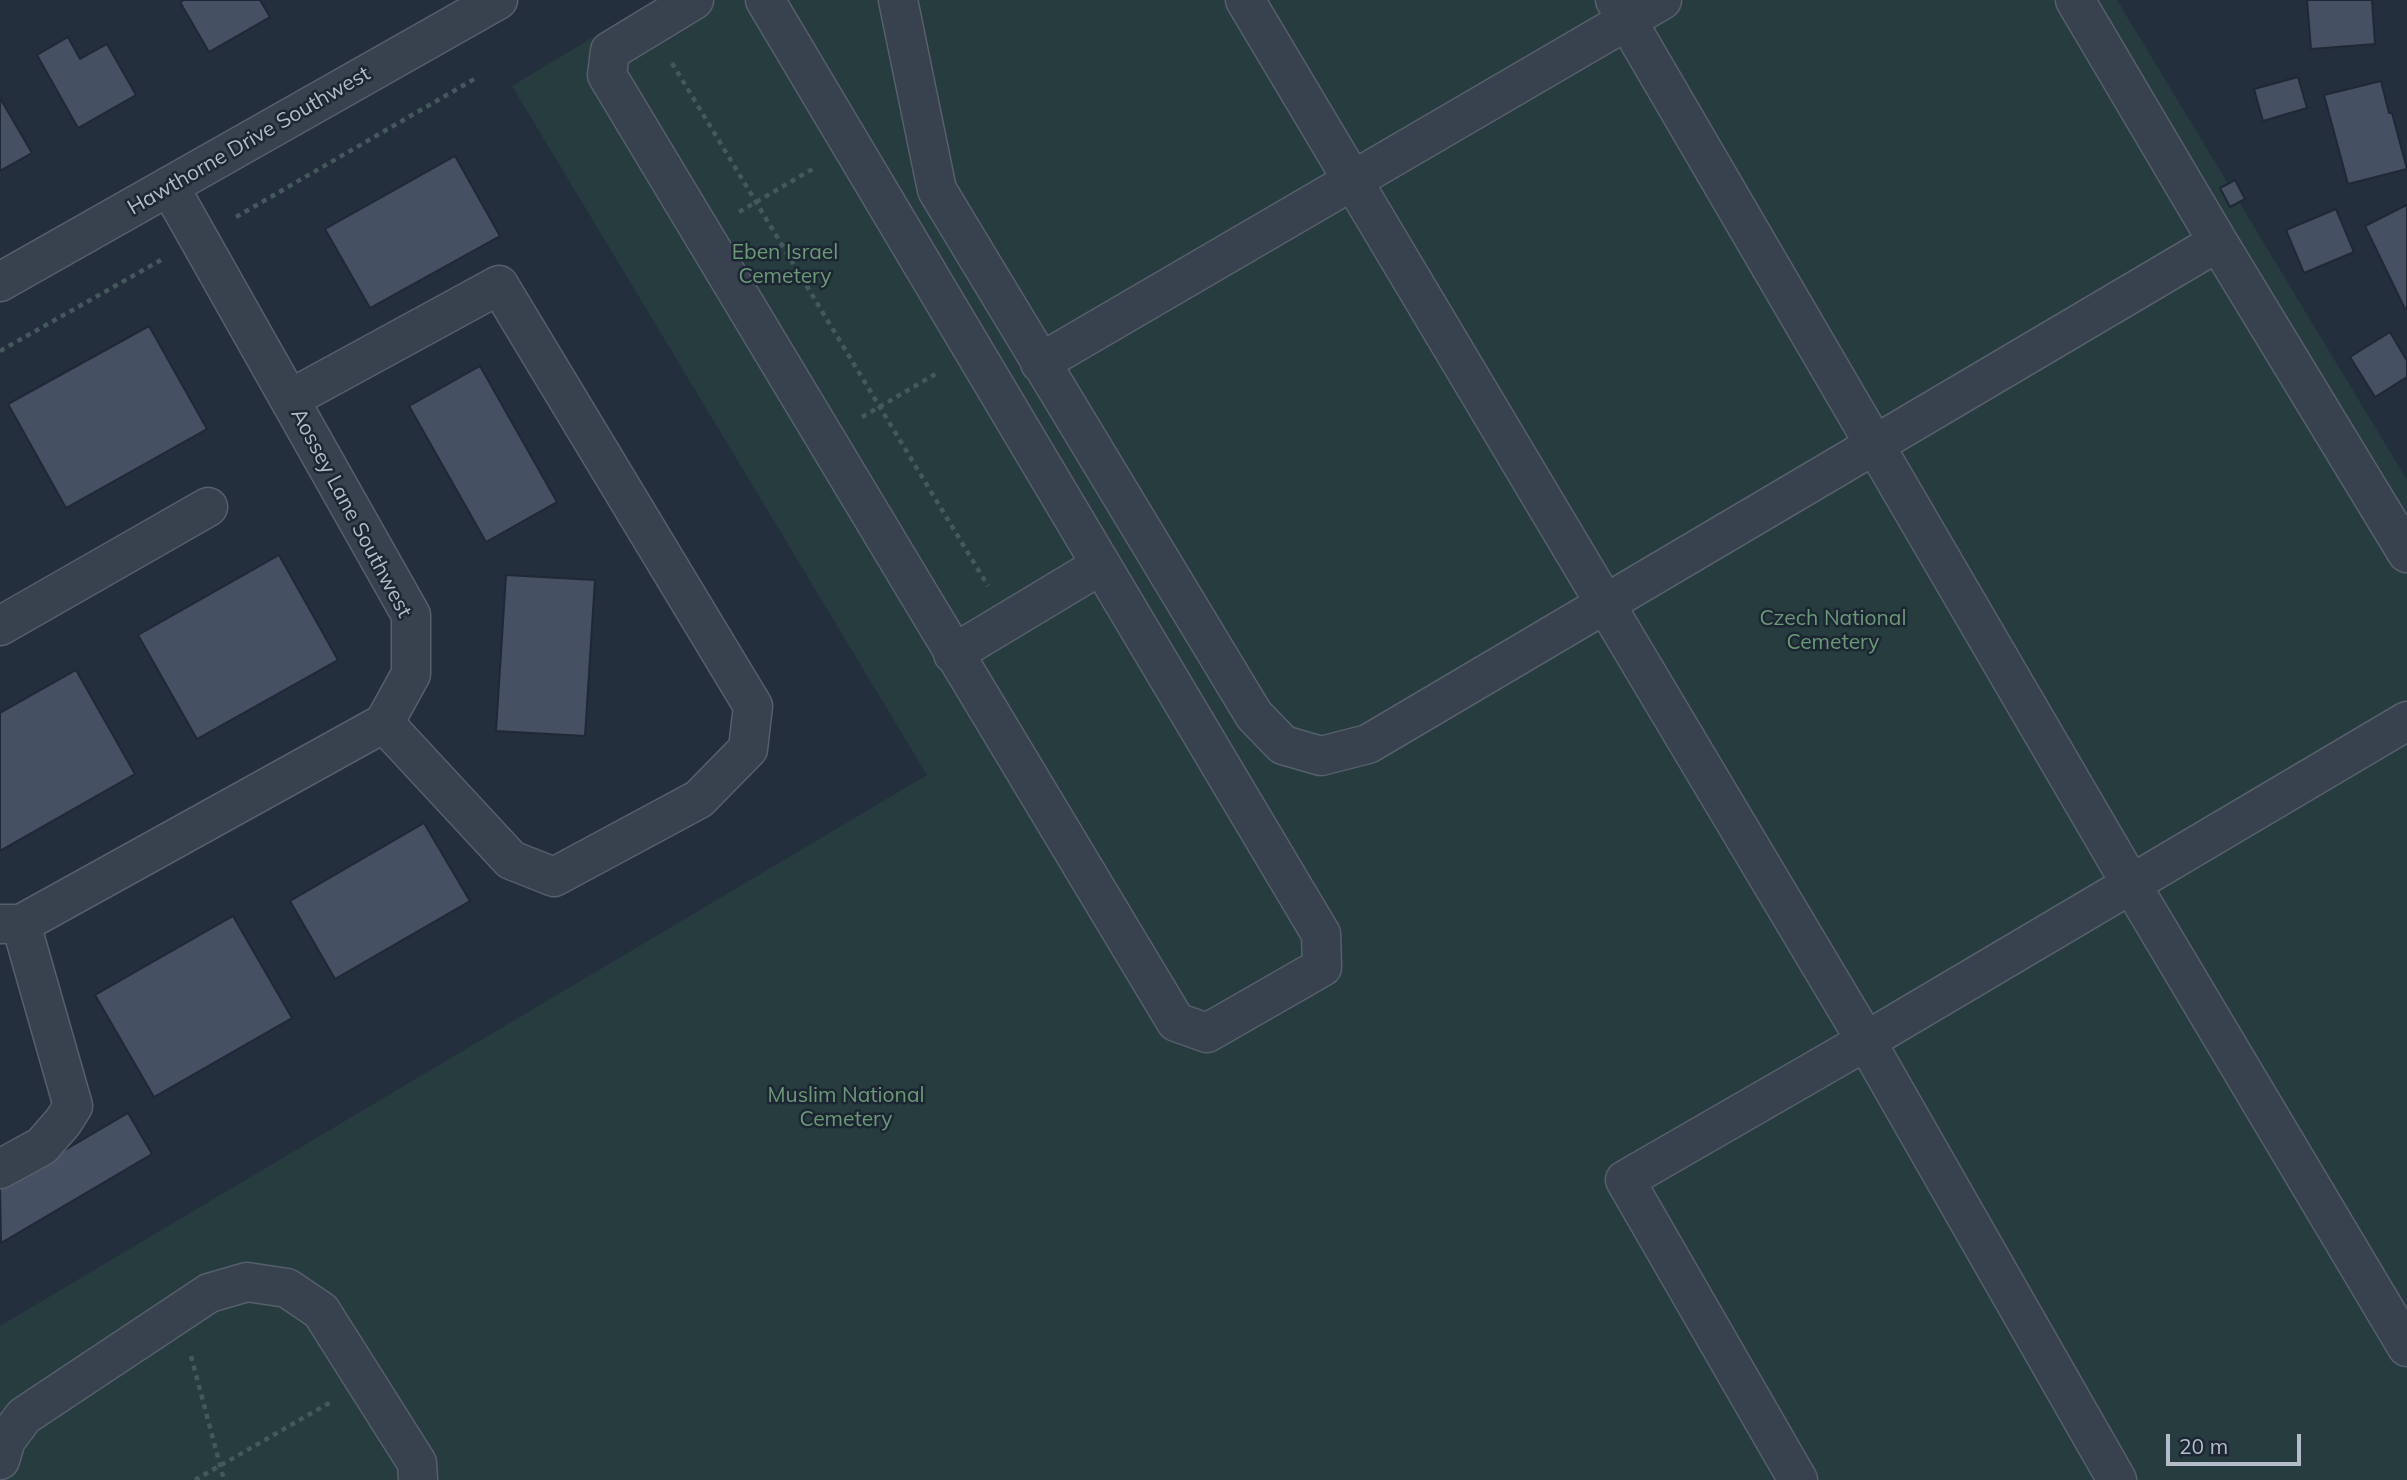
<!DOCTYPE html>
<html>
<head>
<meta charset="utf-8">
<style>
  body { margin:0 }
  #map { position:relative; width:2407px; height:1480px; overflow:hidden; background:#242f3e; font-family:Mulish,sans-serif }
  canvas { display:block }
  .scale { position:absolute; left:2166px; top:1434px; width:135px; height:32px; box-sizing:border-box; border:4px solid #b4bcc9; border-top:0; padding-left:9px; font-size:21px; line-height:24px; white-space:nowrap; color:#b4bcc9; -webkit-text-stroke:5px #1d2633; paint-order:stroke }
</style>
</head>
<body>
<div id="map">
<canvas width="2407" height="1480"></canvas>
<div class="scale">20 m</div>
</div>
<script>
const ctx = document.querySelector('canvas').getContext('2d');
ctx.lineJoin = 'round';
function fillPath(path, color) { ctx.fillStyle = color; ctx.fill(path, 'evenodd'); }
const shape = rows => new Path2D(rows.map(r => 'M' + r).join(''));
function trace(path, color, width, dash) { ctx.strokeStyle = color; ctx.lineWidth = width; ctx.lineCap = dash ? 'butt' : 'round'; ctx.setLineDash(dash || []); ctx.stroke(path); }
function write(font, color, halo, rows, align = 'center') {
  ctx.font = font + ' Mulish,sans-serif'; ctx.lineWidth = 5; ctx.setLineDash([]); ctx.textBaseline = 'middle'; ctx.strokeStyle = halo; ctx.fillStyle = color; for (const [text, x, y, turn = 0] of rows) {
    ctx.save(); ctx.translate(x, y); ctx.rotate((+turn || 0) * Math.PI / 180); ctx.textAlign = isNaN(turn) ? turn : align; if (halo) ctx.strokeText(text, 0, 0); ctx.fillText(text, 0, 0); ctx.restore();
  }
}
const green = shape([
  [655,0,2117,0,2407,480,2407,1480,0,1480,0,1326,927,775,512,86]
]);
const building = shape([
  [184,0,260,0,270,17,209,52,180,2,184,0],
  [2307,0,2372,0,2375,44,2311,49,2307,0],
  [68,37,80,59,107,44,136,95,78,128,37,55,68,37],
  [2298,77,2307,108,2263,121,2254,89,2298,77],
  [2381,81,2389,113,2392,113,2407,169,2348,184,2324,95,2381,81],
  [0,98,32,153,0,171,0,98],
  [455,156,500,236,370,308,325,229,455,156],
  [2235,180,2245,199,2230,207,2220,188,2235,180],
  [2407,205,2407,308,2405,309,2365,226,2407,205],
  [2336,209,2354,252,2304,273,2286,230,2336,209],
  [149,326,207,429,66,508,8,404,149,326],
  [2390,332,2407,361,2407,377,2375,397,2350,357,2390,332],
  [480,366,557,502,486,542,409,406,480,366],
  [279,555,338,660,197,739,138,635,279,555],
  [506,575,595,580,585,736,496,731,506,575],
  [76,670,135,774,0,851,0,713,76,670],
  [424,823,470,901,335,979,290,901,424,823],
  [233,916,292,1018,154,1097,95,995,233,916],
  [128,1113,152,1154,1,1243,0,1188,128,1113]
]);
const path = shape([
  [672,63,988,586],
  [739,212,816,167],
  [236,217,476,78],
  [0,351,161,260],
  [862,417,939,372],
  [191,1356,224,1480],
  [195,1480,331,1402]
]);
const minor = shape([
  [694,0,610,51,607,75,1176,1022,1207,1033,1322,967,1321,934,765,0],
  [898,0,937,190,1254,715,1283,745,1321,756,1368,744,2218,242],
  [1245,0,1866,1041,1625,1180,1798,1480],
  [1615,0,2131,884,2407,1347],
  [2075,0,2218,242,2407,553],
  [0,282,498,0],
  [1040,363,1662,0],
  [290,399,499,285,753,706,748,749,699,799,554,877,511,860,384,723],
  [0,626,208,507],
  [953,654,1101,565],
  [0,924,21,924,384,723,411,674,411,615,169,186],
  [0,1169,42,1146,63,1122,73,1106,21,924],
  [0,1460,6,1440,24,1416,209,1293,247,1282,287,1288,321,1311,417,1463,418,1480],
  [2117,1480,1866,1041,2407,721]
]);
const streetNames = [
  ["Hawthorne Drive Southwest",249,141,-30],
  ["Aossey Lane Southwest",351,513,62]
];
const parkNames = [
  ["Eben Israel",785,253],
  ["Cemetery",785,277],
  ["Czech National",1833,619],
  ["Cemetery",1833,643],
  ["Muslim National",846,1096],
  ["Cemetery",846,1120]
];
fillPath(green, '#263c3f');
fillPath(building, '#455162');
trace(building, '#1f2835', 2);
trace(minor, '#565f6c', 41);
trace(path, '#44595c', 4.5, [5, 5]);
trace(minor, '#38414e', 38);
write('21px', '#b4bcc9', '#1d2633', streetNames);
write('21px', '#6b9a76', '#1d2633', parkNames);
</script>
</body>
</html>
